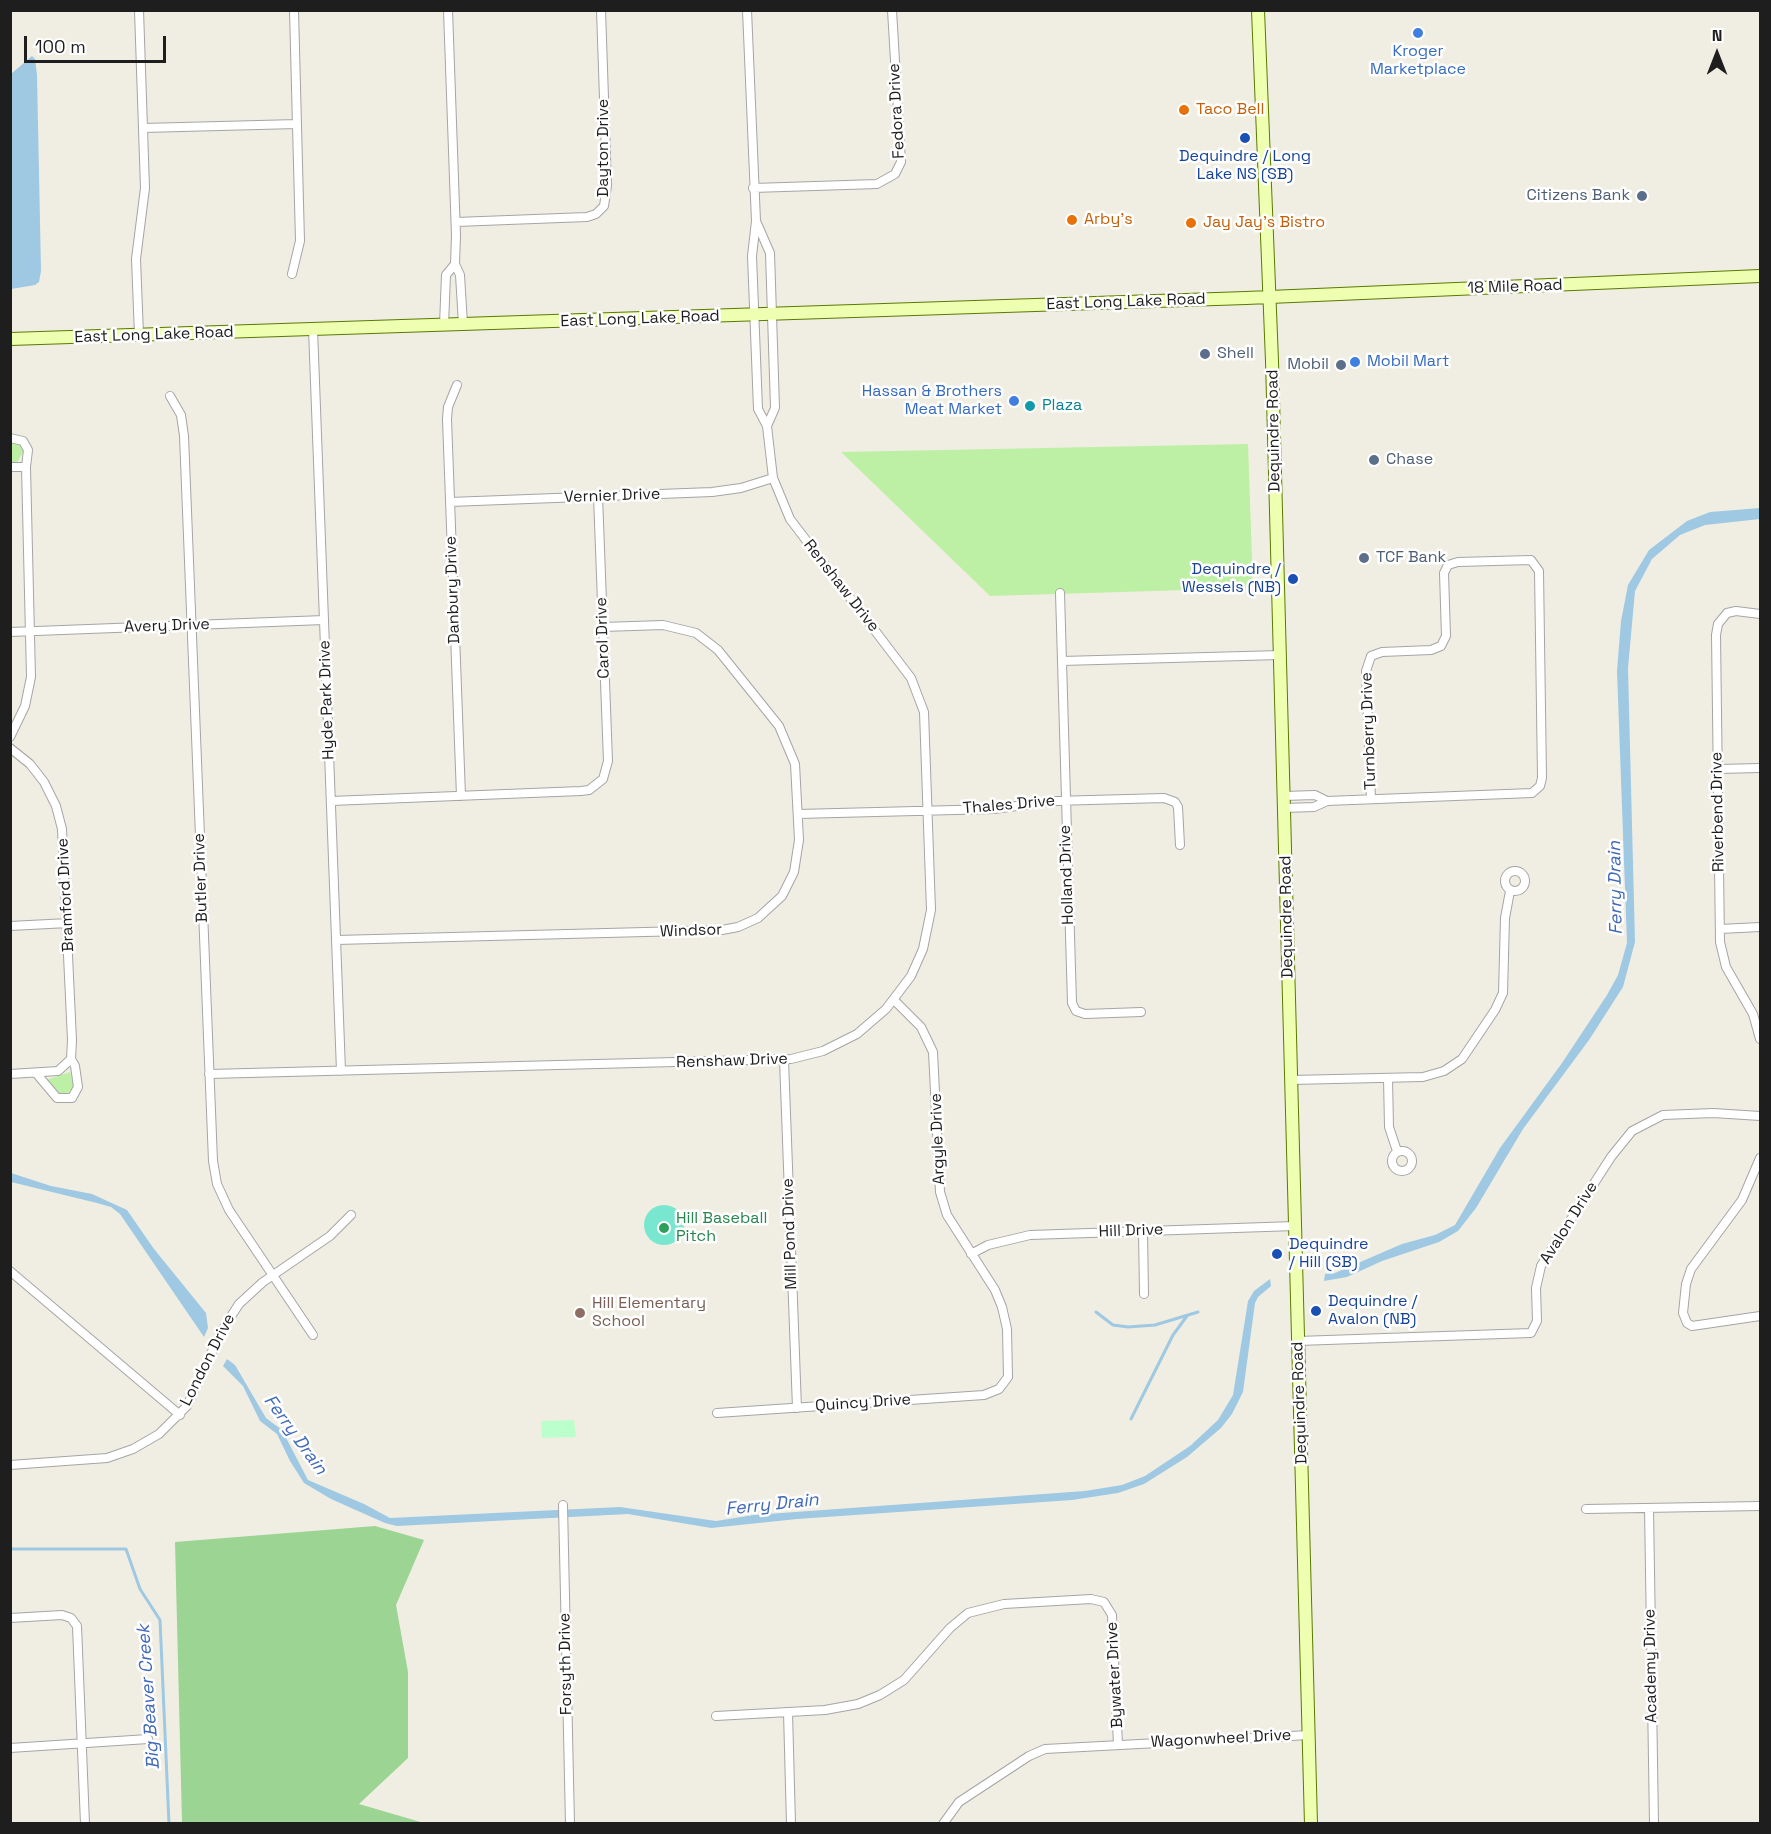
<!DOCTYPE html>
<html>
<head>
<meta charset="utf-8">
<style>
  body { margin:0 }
  #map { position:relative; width:1771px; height:1834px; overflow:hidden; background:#f0eee3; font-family:"Space Grotesk",sans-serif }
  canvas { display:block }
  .frame { position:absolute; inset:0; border:12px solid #1e1e1e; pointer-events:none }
  .north { position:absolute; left:1687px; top:24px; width:60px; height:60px; -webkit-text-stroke:4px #fff; paint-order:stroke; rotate:0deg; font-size:16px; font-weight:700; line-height:24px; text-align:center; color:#1e1e1e }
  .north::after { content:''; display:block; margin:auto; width:21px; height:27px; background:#1e1e1e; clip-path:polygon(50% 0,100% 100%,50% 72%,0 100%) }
  .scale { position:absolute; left:24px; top:36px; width:142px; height:27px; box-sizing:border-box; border:3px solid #1e1e1e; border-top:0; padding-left:8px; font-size:18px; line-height:21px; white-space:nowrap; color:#1e1e1e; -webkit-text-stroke:4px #fff; paint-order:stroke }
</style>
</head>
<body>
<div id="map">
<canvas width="1771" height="1834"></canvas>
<div class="frame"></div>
<div class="north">N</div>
<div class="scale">100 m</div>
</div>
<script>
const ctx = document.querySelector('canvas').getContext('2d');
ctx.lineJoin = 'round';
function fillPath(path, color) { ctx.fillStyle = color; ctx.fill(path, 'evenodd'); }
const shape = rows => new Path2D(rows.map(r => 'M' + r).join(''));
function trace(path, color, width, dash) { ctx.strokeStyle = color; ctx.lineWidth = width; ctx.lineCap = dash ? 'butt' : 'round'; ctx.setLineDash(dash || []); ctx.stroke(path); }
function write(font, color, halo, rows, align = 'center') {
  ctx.font = font + ' "Space Grotesk",sans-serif'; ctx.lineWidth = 5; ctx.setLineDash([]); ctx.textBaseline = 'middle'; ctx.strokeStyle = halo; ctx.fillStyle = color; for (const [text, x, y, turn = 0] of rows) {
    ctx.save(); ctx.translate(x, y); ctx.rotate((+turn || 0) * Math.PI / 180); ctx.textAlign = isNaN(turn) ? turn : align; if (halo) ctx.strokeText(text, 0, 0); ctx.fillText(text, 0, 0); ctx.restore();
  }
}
const grass = shape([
  [10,442,18,443,24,451,17,462,11,463],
  [1248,444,1253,588,990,596,841,452],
  [70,1072,74,1088,65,1095,59,1094,46,1080]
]);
const forest = shape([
  [375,1526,424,1540,396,1605,408,1672,408,1758,359,1804,424,1823,182,1823,175,1542]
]);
const park = shape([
  [574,1420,576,1437,542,1438,541,1421]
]);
const pitch = shape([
  '644 1225a20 20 0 1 1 40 0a20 20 0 1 1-40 0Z'
]);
const water = shape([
  [32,56,35,59,37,75,41,271,39,282,35,285,11,289,11,74],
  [1760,508,1760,519,1705,525,1680,535,1652,559,1635,591,1628,668,1635,942,1623,987,1589,1040,1523,1129,1476,1208,1458,1231,1439,1242,1382,1261,1347,1277,1324,1281,1325,1274,1335,1273,1402,1244,1435,1235,1455,1225,1500,1148,1562,1063,1607,995,1618,975,1627,943,1617,671,1621,621,1628,585,1649,550,1687,521,1710,512],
  [11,1173,51,1186,92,1194,127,1210,154,1249,206,1313,208,1328,204,1337,120,1214,111,1207,97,1203,11,1182],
  [1270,1279,1271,1286,1258,1297,1255,1303,1243,1392,1232,1414,1221,1428,1187,1457,1144,1484,1118,1493,1072,1500,797,1519,711,1528,628,1514,397,1526,385,1523,331,1499,304,1483,290,1461,277,1434,260,1421,243,1386,223,1366,227,1359,235,1365,266,1418,282,1430,308,1480,364,1504,390,1518,620,1507,716,1521,754,1515,1085,1491,1122,1485,1145,1476,1190,1446,1218,1420,1233,1395,1248,1301,1254,1291]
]);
const stream = shape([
  [1096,1312,1113,1325,1128,1327,1155,1325,1198,1312],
  [1131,1419,1173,1335,1187,1316],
  [10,1549,126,1549,140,1589,160,1620,169,1824]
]);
const minor = shape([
  [448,10,456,235,455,264],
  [143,128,297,124],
  [753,188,877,184,895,174,901,162,892,10],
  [756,221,770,253,775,408,767,426],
  [456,222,587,217,596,214,604,206,607,186,601,10],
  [292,274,300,241,294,10],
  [444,325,446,275,455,264,460,275,463,324],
  [313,329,341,1071],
  [139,335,136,259,145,188,139,10],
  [457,385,448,407,447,419,461,796],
  [170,396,181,415,184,436,213,1161,217,1184,229,1210,313,1335],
  [10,438,23,441,28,450,26,467,10,467],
  [450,502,712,492,741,488,773,478],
  [1060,593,1072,1003,1076,1011,1085,1014,1141,1012],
  [1760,614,1736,611,1727,613,1718,624,1716,635,1720,942,1726,967,1753,1014,1760,1039],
  [10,632,324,620],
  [1062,661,1280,655],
  [10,737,25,706,31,677,26,467],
  [10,748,30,764,44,782,56,806,62,829,72,1040,71,1059,58,1071,10,1074],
  [1718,769,1760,768],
  [1284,796,1315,795,1327,801],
  [331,801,581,791,589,790,603,779,608,761,598,496],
  [1284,808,1314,807,1327,801,1532,793,1540,786,1542,778,1539,571,1531,560,1458,562,1448,565,1444,573,1446,636,1441,646,1431,650,1382,652,1371,656,1366,671,1371,799],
  [798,814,994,809,1054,801,1164,798,1175,802,1178,807,1180,845],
  '1505 881a10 10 0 1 1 20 0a10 10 0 1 1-20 0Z',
  [10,926,68,923],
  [1720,929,1760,927],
  [336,940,722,930,738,927,758,918,782,896,794,872,799,840,795,764,779,726,718,650,696,633,663,625,603,627],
  [784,1060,797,1408],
  [36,1073,57,1098,72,1098,78,1087,75,1066,71,1059],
  [209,1074,791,1059,823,1051,857,1034,886,1009,911,976,923,949,931,910,924,712,911,678,790,519,773,478,767,426,758,409,752,256,756,221,747,10],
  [1388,1078,1389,1127,1397,1151],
  [1291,1080,1423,1077,1444,1071,1462,1059,1495,1010,1503,993,1505,918,1510,891],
  '1392 1161a10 10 0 1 1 20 0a10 10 0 1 1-20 0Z',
  [1760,1158,1742,1200,1691,1269,1686,1284,1683,1313,1687,1323,1692,1326,1760,1316],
  [1143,1231,1144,1294],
  [971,1254,988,1245,1030,1235,1295,1226],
  [10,1271,180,1415],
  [1298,1341,1531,1333,1537,1321,1536,1288,1541,1266,1611,1157,1632,1131,1663,1115,1713,1113,1760,1116],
  [717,1413,984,1395,999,1389,1008,1377,1007,1329,1002,1307,995,1290,947,1215,940,1192,933,1052,921,1027,894,1000],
  [10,1465,107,1458,133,1449,159,1434,187,1406,221,1332,239,1304,263,1282,330,1236,351,1215],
  [563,1505,570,1824],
  [1649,1508,1654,1824],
  [1586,1509,1760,1506],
  [10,1618,62,1615,71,1618,77,1626,85,1824],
  [788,1712,791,1824],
  [716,1716,825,1710,858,1704,880,1695,904,1680,950,1628,968,1613,1004,1604,1091,1599,1104,1602,1112,1615,1118,1745],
  [10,1748,148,1739],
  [943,1824,959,1802,1029,1756,1045,1749,1309,1735]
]);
const secondary = shape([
  [1258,10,1272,361,1311,1824],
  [10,339,1246,298,1760,276]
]);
const markers = [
  [1418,33,6,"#3f7fe0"],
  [1184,110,6,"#e8710a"],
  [1245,138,6,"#1a4fb4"],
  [1642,196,6,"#5c6f8a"],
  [1072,220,6,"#e8710a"],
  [1191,223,6,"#e8710a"],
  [1205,354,6,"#5c6f8a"],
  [1355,362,6,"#3f7fe0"],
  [1341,365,6,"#5c6f8a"],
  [1014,401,6,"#3f7fe0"],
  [1030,406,6,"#0f9aa8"],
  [1374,460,6,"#5c6f8a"],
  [1364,558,6,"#5c6f8a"],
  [1293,579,6,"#1a4fb4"],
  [664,1228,6,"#2e9e5b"],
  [1277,1254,6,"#1a4fb4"],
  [1316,1311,6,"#1a4fb4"],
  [580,1313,6,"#8d6e63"]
];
const shopNames = [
  ["Kroger",1418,52],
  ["Marketplace",1418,70],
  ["Mobil Mart",1367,362,"left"],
  ["Hassan & Brothers",1002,392,"right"],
  ["Meat Market",1002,410,"right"]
];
const foodNames = [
  ["Taco Bell",1196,110],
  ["Arby's",1084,220],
  ["Jay Jay's Bistro",1203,223]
];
const streetNames = [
  ["Fedora Drive",897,111,-93],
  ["Dayton Drive",604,148,-90],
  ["18 Mile Road",1515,287,-2],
  ["East Long Lake Road",1126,302,-2],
  ["East Long Lake Road",640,319,-2],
  ["East Long Lake Road",154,335,-2],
  ["Dequindre Road",1274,431,-91],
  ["Vernier Drive",612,496,-2],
  ["Renshaw Drive",841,586,52],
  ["Danbury Drive",453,590,-92],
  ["Avery Drive",167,626,-2],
  ["Carol Drive",603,638,-92],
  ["Hyde Park Drive",327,700,-92],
  ["Turnberry Drive",1369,731,-92],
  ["Thales Drive",1009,805,-5],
  ["Riverbend Drive",1718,812,-91],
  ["Holland Drive",1067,875,-92],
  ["Butler Drive",201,878,-92],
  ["Bramford Drive",66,895,-93],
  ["Dequindre Road",1287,917,-91],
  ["Windsor",691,931,-2],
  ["Renshaw Drive",732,1061,-2],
  ["Argyle Drive",938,1139,-92],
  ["Avalon Drive",1569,1223,-58],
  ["Hill Drive",1131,1231,-2],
  ["Mill Pond Drive",790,1234,-92],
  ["London Drive",208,1360,-63],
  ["Quincy Drive",863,1403,-4],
  ["Dequindre Road",1300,1403,-92],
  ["Forsyth Drive",566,1664,-91],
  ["Academy Drive",1651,1666,-91],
  ["Bywater Drive",1115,1675,-93],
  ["Wagonwheel Drive",1221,1739,-3]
];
const transitNames = [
  ["Dequindre / Long",1245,157,"center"],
  ["Lake NS (SB)",1245,175,"center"],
  ["Dequindre /",1281,570,"right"],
  ["Wessels (NB)",1281,588,"right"],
  ["Dequindre",1289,1245],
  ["/ Hill (SB)",1289,1263],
  ["Dequindre /",1328,1302],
  ["Avalon (NB)",1328,1320]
];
const serviceNames = [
  ["Citizens Bank",1630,196,"right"],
  ["Shell",1217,354],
  ["Mobil",1329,365,"right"],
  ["Chase",1386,460],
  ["TCF Bank",1376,558]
];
const cultureNames = [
  ["Plaza",1042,406]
];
const leisureNames = [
  ["Hill Baseball",676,1219],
  ["Pitch",676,1237]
];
const educationNames = [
  ["Hill Elementary",592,1304],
  ["School",592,1322]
];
const waterNames = [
  ["Ferry Drain",1616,888,-91],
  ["Ferry Drain",295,1435,54],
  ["Ferry Drain",772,1505,-6],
  ["Big Beaver Creek",149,1697,-94]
];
fillPath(grass, '#bdf0a4');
fillPath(forest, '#9cd494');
fillPath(park, '#bfc');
fillPath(pitch, '#79e7cf');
fillPath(water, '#9fc8e2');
trace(stream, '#9fc8e2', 3);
trace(minor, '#a5a5a5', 10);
trace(secondary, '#597a00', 14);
trace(minor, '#fff', 8);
trace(secondary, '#efffb2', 12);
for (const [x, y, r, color] of markers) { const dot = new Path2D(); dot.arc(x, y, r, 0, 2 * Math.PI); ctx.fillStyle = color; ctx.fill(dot); trace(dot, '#fff', 2); }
write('16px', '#366cbe', '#fff', shopNames);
write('16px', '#c56008', '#fff', foodNames, 'left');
write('16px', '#1e1e1e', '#fff', streetNames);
write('16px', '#164399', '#fff', transitNames, 'left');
write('16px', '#4e5e75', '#fff', serviceNames, 'left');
write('16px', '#0d838f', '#fff', cultureNames, 'left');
write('16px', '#27864d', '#fff', leisureNames, 'left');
write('16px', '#785e54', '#fff', educationNames, 'left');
write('italic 18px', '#4169b8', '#fff', waterNames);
</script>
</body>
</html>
